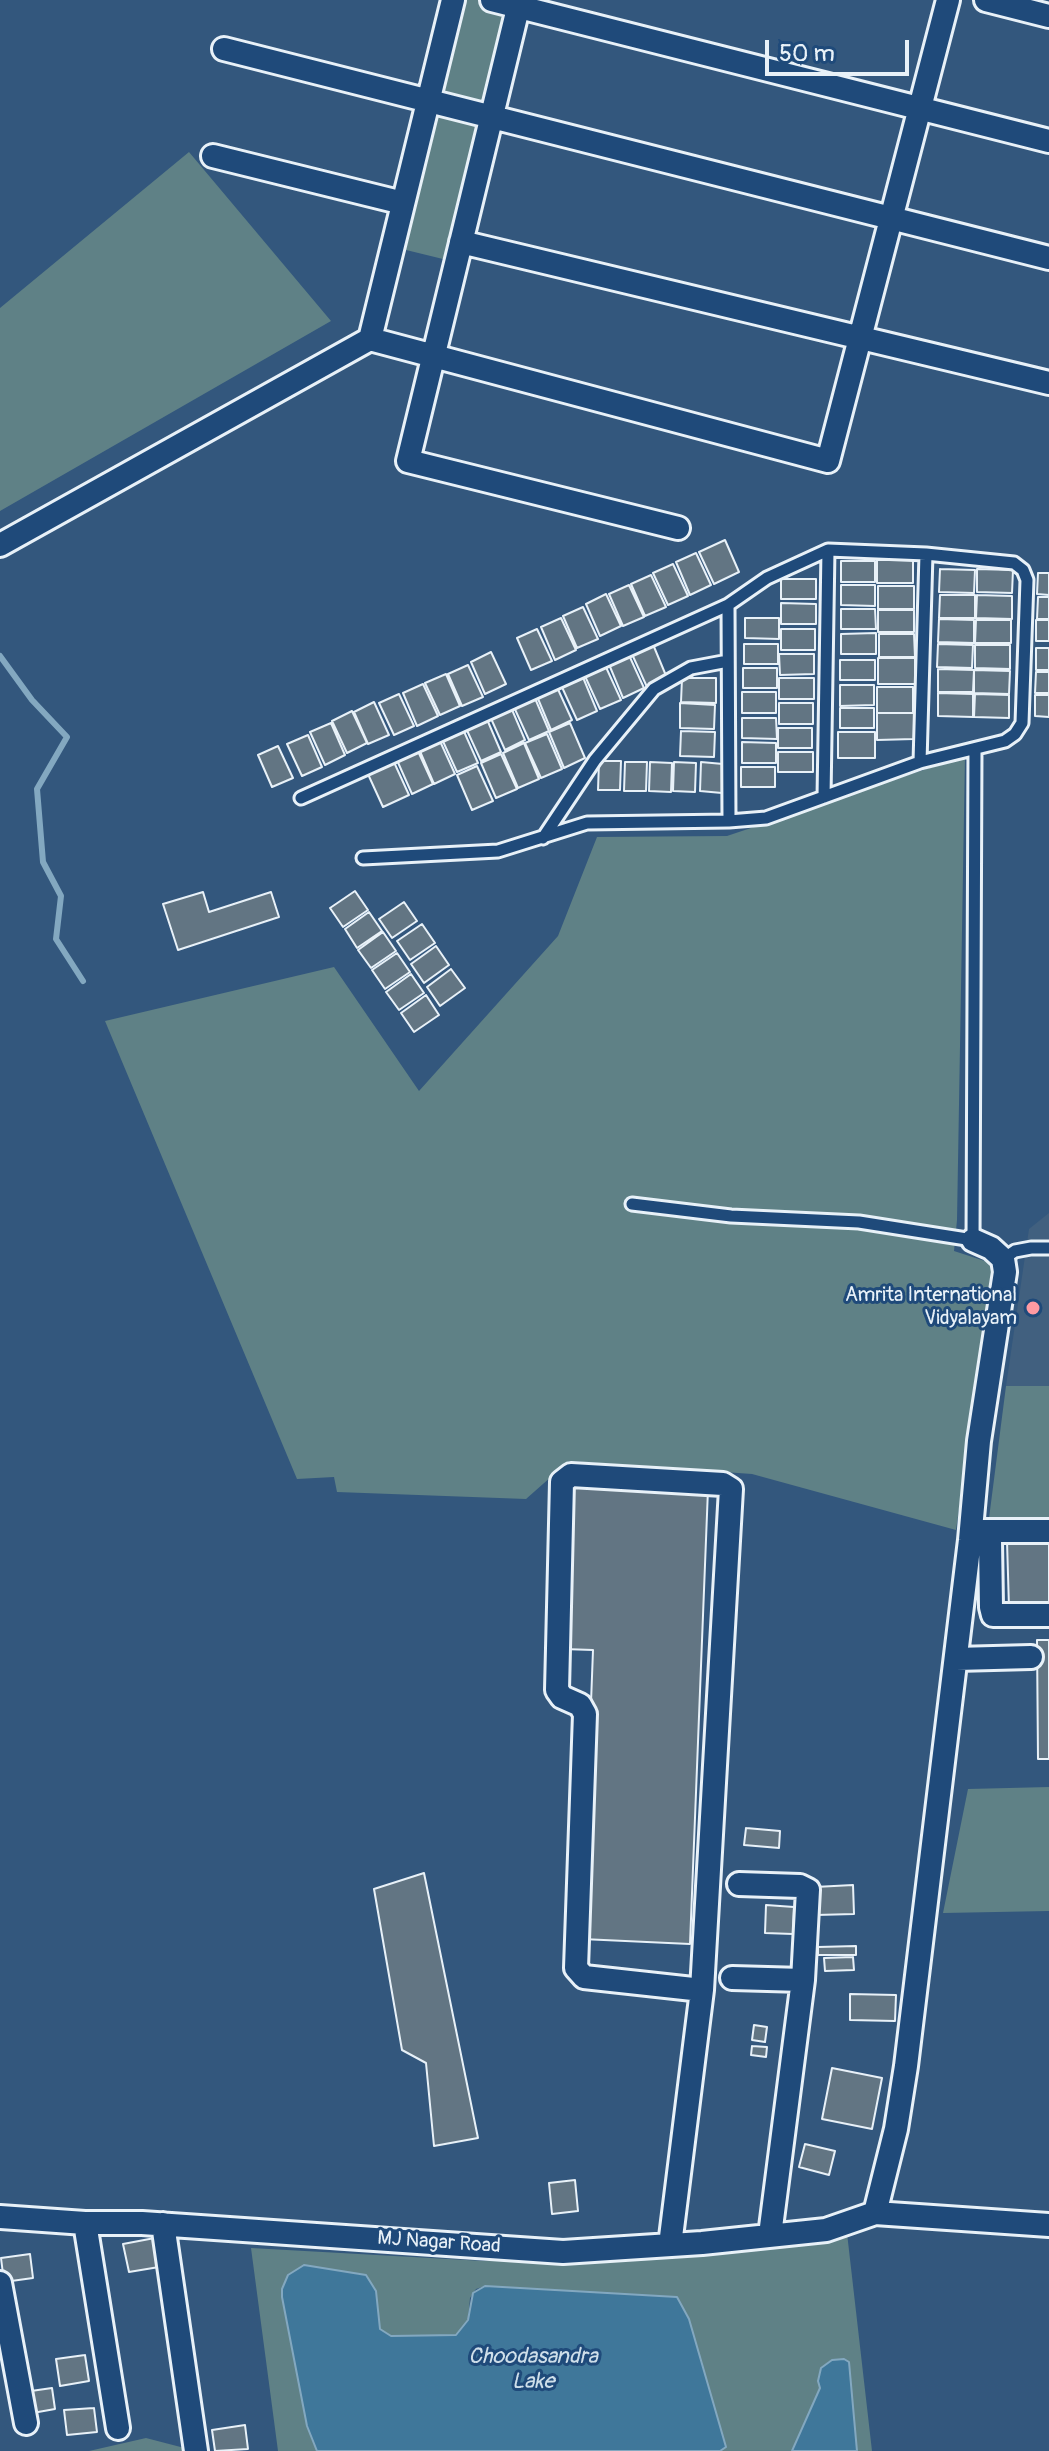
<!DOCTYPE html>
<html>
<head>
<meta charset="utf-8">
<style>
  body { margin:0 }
  #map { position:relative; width:1049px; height:2451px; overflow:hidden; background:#33577d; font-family:Pangolin,sans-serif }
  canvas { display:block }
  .scale { position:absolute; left:765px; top:40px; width:144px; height:36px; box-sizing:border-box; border:4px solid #e8f1f8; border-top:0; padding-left:10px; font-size:24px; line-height:28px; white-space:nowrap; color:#e8f1f8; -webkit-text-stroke:6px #1f4a7a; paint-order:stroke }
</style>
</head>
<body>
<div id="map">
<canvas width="1049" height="2451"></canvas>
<div class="scale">50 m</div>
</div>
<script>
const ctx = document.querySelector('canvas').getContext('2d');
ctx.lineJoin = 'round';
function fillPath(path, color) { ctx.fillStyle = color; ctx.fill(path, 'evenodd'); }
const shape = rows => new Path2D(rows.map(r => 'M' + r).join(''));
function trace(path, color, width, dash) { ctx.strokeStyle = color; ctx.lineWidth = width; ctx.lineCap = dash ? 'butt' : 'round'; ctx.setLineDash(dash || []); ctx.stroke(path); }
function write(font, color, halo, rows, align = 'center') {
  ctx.font = font + ' Pangolin,sans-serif'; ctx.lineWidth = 6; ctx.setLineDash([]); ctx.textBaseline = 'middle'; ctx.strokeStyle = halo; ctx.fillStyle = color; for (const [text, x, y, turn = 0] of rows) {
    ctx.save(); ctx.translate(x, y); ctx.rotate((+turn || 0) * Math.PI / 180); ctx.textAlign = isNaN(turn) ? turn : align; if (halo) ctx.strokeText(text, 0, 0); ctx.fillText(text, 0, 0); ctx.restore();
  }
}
const built = shape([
  [1049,1213,1049,1386,1006,1386,1029,1229]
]);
const green = shape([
  [462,0,510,0,447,260,402,249],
  [189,152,331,321,0,511,0,308],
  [965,756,957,1220,954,1251,994,1264,956,1530,752,1474,569,1461,526,1499,337,1492,334,1477,297,1479,105,1021,334,967,419,1091,558,936,597,837,727,836],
  [1006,1386,1049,1386,1049,1525,988,1526],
  [1049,1787,1049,1911,943,1913,968,1789],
  [847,2233,872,2451,857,2451,849,2362,831,2360,821,2368,820,2388,792,2451,720,2451,726,2446,485,2286,476,2289,470,2298,468,2320,456,2335,391,2336,380,2329,376,2291,366,2275,304,2265,288,2275,282,2289,282,2297,312,2440,317,2451,278,2451,251,2248,484,2261,693,2255],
  [146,2438,196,2451,89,2451]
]);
const water = shape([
  [304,2265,366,2275,376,2291,380,2329,391,2336,456,2335,468,2320,473,2293,485,2286,677,2297,689,2319,726,2447,720,2451,317,2451,307,2426,282,2297,282,2289,288,2275,304,2265],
  [844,2359,849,2362,857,2451,792,2451,820,2388,818,2381,821,2368,832,2360,844,2359]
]);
const stream = shape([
  [0,656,32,700,67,737,37,789,43,862,61,896,56,939,83,981]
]);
const building = shape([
  [725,540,739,572,714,584,699,552,725,540],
  [696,553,711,585,690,595,676,562,696,553],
  [877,560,913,560,913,583,877,583,877,560],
  [841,561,875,561,875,582,841,582,841,561],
  [673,564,688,596,668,605,653,573,673,564],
  [940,569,975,570,974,593,939,592,940,569],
  [977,569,1013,570,1012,593,977,592,977,569],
  [1038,573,1049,573,1049,595,1037,594,1038,573],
  [651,575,666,607,645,616,631,584,651,575],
  [781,579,816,579,816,599,781,599,781,579],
  [629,585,644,617,623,626,609,594,629,585],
  [841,585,875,585,875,606,841,605,841,585],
  [878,586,914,586,914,609,878,609,878,586],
  [606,594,621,626,600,636,586,604,606,594],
  [940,595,975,595,975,618,939,618,940,595],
  [977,595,1012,596,1012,619,976,618,977,595],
  [1038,597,1049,597,1049,619,1037,619,1038,597],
  [781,603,816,604,816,624,781,624,781,603],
  [583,607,598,639,577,648,563,616,583,607],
  [841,609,875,609,876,629,841,629,841,609],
  [878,610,914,610,914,632,878,632,878,610],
  [561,618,576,650,555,660,541,627,561,618],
  [745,618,779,618,779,639,745,638,745,618],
  [939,619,974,620,974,643,938,642,939,619],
  [976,620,1011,620,1011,643,975,643,976,620],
  [1036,620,1049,620,1049,641,1036,641,1036,620],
  [537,629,552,661,531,670,517,638,537,629],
  [781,629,815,629,815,650,781,650,781,629],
  [876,633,876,654,841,654,841,634,876,633],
  [879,634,914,634,915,657,879,657,879,634],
  [652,642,667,678,647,687,631,652,652,642],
  [744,644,778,644,778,664,744,664,744,644],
  [938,644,973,645,972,668,937,667,938,644],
  [975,645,1010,645,1010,669,975,668,975,645],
  [1036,648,1049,648,1049,670,1036,670,1036,648],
  [491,652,506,684,485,694,471,662,491,652],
  [628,653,644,688,623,698,608,662,628,653],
  [779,654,814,654,814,674,780,675,779,654],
  [878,658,915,658,915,684,878,684,878,658],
  [840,660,875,660,875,680,840,680,840,660],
  [468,665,483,697,462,706,448,674,468,665],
  [605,665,621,700,600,709,584,674,605,665],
  [743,668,777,668,777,688,743,688,743,668],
  [938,669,974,670,973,692,938,692,938,669],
  [974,670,1010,671,1009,694,974,693,974,670],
  [1036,672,1049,672,1049,693,1035,693,1036,672],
  [446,674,460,706,440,715,425,683,446,674],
  [582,675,597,711,577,720,561,685,582,675],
  [682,678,716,678,716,703,681,702,682,678],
  [779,678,814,678,814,699,779,699,779,678],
  [423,684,438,716,417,726,403,693,423,684],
  [556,685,572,720,551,730,536,694,556,685],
  [840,685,874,685,874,705,840,706,840,685],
  [877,687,913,687,913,713,877,713,877,687],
  [742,692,776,692,776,713,742,713,742,692],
  [938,693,973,694,973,717,938,716,938,693],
  [399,694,414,726,394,735,379,703,399,694],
  [975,694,1009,695,1009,718,974,717,975,694],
  [1035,695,1049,695,1049,717,1035,716,1035,695],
  [534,696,549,731,529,740,513,705,534,696],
  [374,702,389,735,368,744,354,712,374,702],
  [680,703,715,705,714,729,680,728,680,703],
  [779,703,813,703,813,724,779,724,779,703],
  [510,705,525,740,505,750,489,714,510,705],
  [840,708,874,708,874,728,840,728,840,708],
  [352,711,367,743,347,753,332,721,352,711],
  [877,713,914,713,914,739,877,740,877,713],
  [486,717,501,752,481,761,465,726,486,717],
  [742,718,776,718,777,739,742,738,742,718],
  [331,723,345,755,325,765,310,732,331,723],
  [570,723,585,758,564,768,549,732,570,723],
  [462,727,478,763,457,772,441,737,462,727],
  [778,728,812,728,812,748,778,748,778,728],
  [681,731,715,732,714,757,680,756,681,731],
  [838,732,875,732,875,758,838,758,838,732],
  [547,734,562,769,541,778,525,743,547,734],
  [308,735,322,767,302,776,287,744,308,735],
  [439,739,455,774,434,784,419,749,439,739],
  [742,742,776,743,776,763,742,763,742,742],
  [524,743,539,779,518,788,503,753,524,743],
  [278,746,293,778,272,787,258,755,278,746],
  [417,749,433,784,412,794,396,758,417,749],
  [778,752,813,752,813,772,778,772,778,752],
  [501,754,517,789,496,798,481,763,501,754],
  [393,760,409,795,383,807,367,772,393,760],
  [599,761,621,761,620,790,598,790,599,761],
  [625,762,647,762,646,791,624,791,625,762],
  [650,762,672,763,671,792,649,791,650,762],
  [674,762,696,763,695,792,673,791,674,762],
  [701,762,723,764,722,793,700,791,701,762],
  [477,766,493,801,472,810,457,775,477,766],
  [741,767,775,767,775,787,741,787,741,767],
  [355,891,368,910,343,927,330,908,355,891],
  [203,892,209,912,271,892,279,917,178,950,163,904,203,892],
  [404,902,417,921,392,938,379,919,404,902],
  [369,912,382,931,357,948,345,929,369,912],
  [422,924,435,943,410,960,397,941,422,924],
  [383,932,396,951,371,968,358,950,383,932],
  [436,946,449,965,424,983,411,964,436,946],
  [397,953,410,972,385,989,372,970,397,953],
  [451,969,465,988,440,1006,427,987,451,969],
  [411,974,424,993,399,1010,386,992,411,974],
  [426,995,439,1015,414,1032,401,1013,426,995],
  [569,1484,708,1489,690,1944,582,1939,593,1650,563,1649,569,1484],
  [1049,1540,1049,1607,1009,1608,1007,1541,1049,1540],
  [1037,1640,1049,1640,1049,1759,1038,1759,1037,1640],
  [746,1828,780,1831,779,1848,744,1845,746,1828],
  [424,1873,478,2138,434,2146,426,2063,402,2050,374,1889,424,1873],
  [853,1885,854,1914,816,1915,815,1887,853,1885],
  [766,1905,794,1907,793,1934,765,1933,766,1905],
  [856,1946,856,1955,818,1955,818,1947,856,1946],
  [853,1957,854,1970,825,1971,824,1958,853,1957],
  [850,1994,896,1995,895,2021,850,2020,850,1994],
  [754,2025,767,2027,765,2042,752,2040,754,2025],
  [752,2046,767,2047,766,2057,751,2055,752,2046],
  [832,2068,882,2078,872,2129,822,2119,832,2068],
  [805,2144,835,2151,829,2175,799,2167,805,2144],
  [575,2180,578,2211,552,2214,549,2183,575,2180],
  [160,2237,165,2266,129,2272,123,2244,160,2237],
  [30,2254,33,2278,4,2282,1,2258,30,2254],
  [85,2355,89,2381,60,2386,56,2359,85,2355],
  [52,2388,55,2409,27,2414,24,2392,52,2388],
  [94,2408,97,2432,67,2435,64,2410,94,2408],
  [245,2425,248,2449,215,2451,212,2430,245,2425]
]);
const service = shape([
  [728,605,729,821],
  [920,762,926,554],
  [824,797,828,550],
  [301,798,728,605,767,578,828,550,926,554,1014,563,1023,570,1027,580,1022,723,1015,734,1005,741,920,762,766,818,729,821,587,823,498,851,363,858],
  [543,838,595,760,654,689,691,668,728,661],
  [632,1204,731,1216,859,1222,973,1240,975,749],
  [1003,1259,1015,1251,1031,1248,1049,1248]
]);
const minor = shape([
  [492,0,1049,141],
  [520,0,408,461,678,528],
  [986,0,1049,16],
  [224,49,1049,258],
  [213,156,403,203],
  [461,242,1049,383],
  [370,339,453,0],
  [0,545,370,339,828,461,948,0],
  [973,1531,1049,1531],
  [970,1540,990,1541,991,1607,993,1615,1049,1615],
  [956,1659,1031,1657],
  [739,1884,800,1886,808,1890,803,1980,770,2235],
  [732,1978,803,1980],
  [875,2213,896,2129,906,2066,970,1540,979,1441,1005,1272,1003,1259,991,1248,973,1240],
  [0,2217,85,2223,142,2223,563,2252,702,2243,826,2230,875,2213,1049,2225],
  [85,2223,118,2428],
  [163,2224,196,2451],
  [670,2245,702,1990,731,1489,723,1484,571,1475,562,1482,557,1690,562,1697,580,1705,585,1714,576,1968,584,1977,702,1990],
  [0,2283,26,2423]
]);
const markers = [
  [1033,1308,8,"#ff9aa2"]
];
const poiNames = [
  ["Amrita International",1017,1296],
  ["Vidyalayam",1017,1319]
];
const streetNames = [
  ["MJ Nagar Road",439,2243,4]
];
const waterNames = [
  ["Choodasandra",533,2357],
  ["Lake",533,2382]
];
fillPath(built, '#41607f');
fillPath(green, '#5f8186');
fillPath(water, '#3f779a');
trace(water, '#83a8c0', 2);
trace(stream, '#83a8c0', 6);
fillPath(building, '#627583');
trace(building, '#e8f1f8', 2);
trace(service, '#e8f1f8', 17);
trace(minor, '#e8f1f8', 28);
trace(service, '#1f4a7a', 11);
trace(minor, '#1f4a7a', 22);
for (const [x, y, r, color] of markers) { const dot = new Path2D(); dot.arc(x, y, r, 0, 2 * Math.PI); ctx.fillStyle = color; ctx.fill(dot); trace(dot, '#1f4a7a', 3); }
write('20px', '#e8f1f8', '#1f4a7a', poiNames, 'right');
write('20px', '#e8f1f8', '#1f4a7a', streetNames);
write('italic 22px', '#cfdfea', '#1f4a7a', waterNames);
</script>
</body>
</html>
